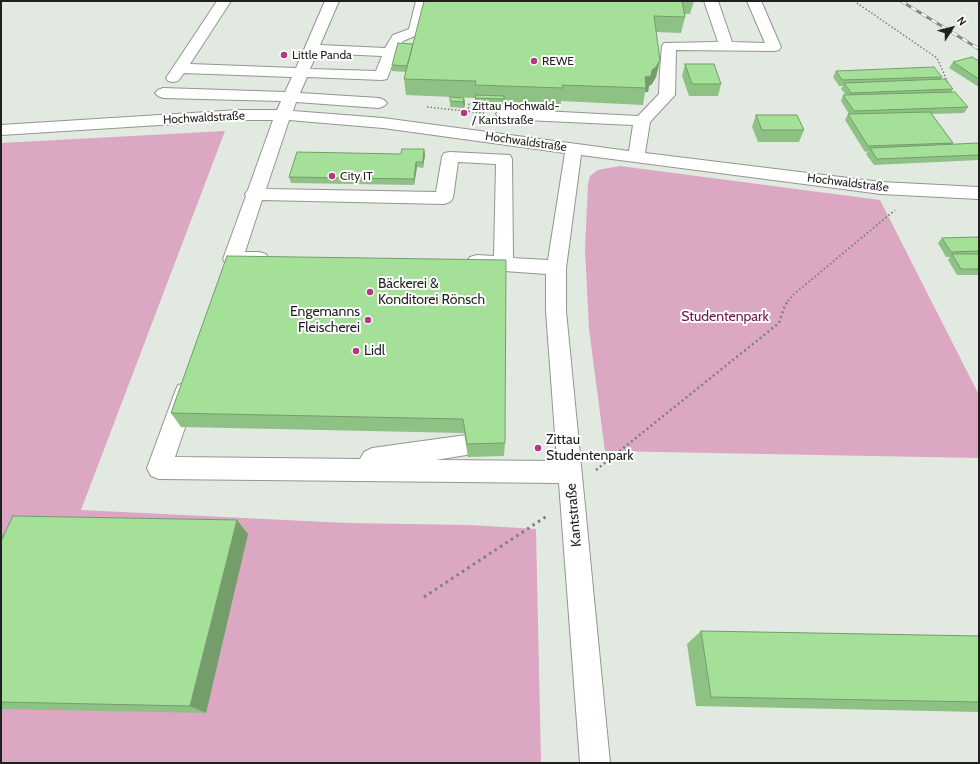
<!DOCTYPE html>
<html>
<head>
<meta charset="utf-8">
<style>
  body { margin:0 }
  #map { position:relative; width:980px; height:764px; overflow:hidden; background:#e2e9e0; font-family:Cabin,sans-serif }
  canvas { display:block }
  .frame { position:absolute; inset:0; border:2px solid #1f211e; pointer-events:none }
  .north { position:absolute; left:932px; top:8px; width:40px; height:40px; -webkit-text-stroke:3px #fff; paint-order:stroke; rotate:54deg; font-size:11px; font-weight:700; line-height:16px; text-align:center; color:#1f211e }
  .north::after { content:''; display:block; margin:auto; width:14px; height:18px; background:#1f211e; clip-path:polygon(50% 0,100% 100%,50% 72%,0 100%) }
</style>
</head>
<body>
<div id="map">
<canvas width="980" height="764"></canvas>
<div class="frame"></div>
<div class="north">N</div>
</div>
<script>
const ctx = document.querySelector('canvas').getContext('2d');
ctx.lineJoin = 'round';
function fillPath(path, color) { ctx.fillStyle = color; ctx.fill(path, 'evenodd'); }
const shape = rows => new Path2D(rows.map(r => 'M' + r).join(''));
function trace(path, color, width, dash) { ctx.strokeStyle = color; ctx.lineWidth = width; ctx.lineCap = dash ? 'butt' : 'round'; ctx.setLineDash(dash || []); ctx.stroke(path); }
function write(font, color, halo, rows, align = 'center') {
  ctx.font = font + ' Cabin,sans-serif'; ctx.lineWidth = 4; ctx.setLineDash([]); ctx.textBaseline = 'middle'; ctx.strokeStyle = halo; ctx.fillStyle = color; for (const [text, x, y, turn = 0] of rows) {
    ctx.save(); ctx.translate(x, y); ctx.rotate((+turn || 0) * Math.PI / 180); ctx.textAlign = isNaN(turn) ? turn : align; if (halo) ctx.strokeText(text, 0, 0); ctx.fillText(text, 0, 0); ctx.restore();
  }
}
const green = shape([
  [225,131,81,510,347,523,470,525,536,529,541,763,1,763,1,143],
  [620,166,880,200,979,395,979,458,605,451,589,329,585,249,588,184,590,176,598,170]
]);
const pathFar3 = shape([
  [854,1,937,58,948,83],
  [427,107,484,113],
  [468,112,469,103,477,104]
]);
const pathFar2 = shape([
  [788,301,793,295,895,210]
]);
const pathFar1 = shape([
  [596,470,779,323,785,305,789,300]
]);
const path = shape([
  [424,597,547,516]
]);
const minor = shape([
  [217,1,231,1,190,64,296,68,325,1,339,1,320,45,385,48,393,35,409,29,416,1,430,1,422,31,420,34,403,41,397,52,387,79,382,80,307,77,300,93,379,98,384,100,387,103,384,106,379,108,296,102,293,111,383,118,629,151,633,125,504,119,498,117,496,114,498,111,504,109,638,116,659,94,660,70,662,46,664,43,718,42,704,1,718,1,732,42,765,43,747,1,761,1,781,47,779,50,774,51,676,50,675,95,650,122,645,153,881,182,979,187,979,199,881,194,581,155,566,268,566,311,610,763,580,763,559,483,159,479,151,476,147,468,175,392,178,385,186,383,194,385,197,392,175,457,360,459,364,452,372,448,466,435,474,438,478,445,474,452,466,455,436,460,557,461,546,311,546,274,477,269,470,267,467,262,470,257,477,255,494,256,496,164,458,162,453,198,450,202,444,204,262,200,245,252,259,252,266,254,269,259,266,264,259,266,233,266,226,264,223,259,246,196,245,194,248,190,273,120,239,120,1,135,1,125,239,110,277,110,281,101,163,98,158,96,155,93,158,90,163,88,285,92,292,77,184,73,178,81,173,82,168,81,166,78,217,1],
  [317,53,382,56,376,71,310,69,317,53],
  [289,120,383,128,565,153,548,260,513,258,512,159,510,155,450,152,444,153,442,157,436,192,266,189,289,120]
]);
const rail = shape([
  [901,1,979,49]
]);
const wall = shape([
  [424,1,694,1,690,14,685,14,685,17,681,33,656,32,660,60,656,77,652,84,649,86,648,92,645,92,643,105,561,101,561,104,504,102,504,105,475,104,475,98,406,95,404,79,406,72,392,71,392,65,413,44],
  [979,61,979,87,949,68,953,62],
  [685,64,721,84,718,96,689,96,682,76],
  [836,71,942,77,940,80,953,89,951,92,968,107,964,113,932,114,953,143,952,145,979,143,979,160,874,165,866,154,868,151,865,152,845,120,848,114,849,114,841,101,843,95,846,95,841,89,843,86,839,86,833,77],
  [464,98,465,104,464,108,450,107,450,101],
  [756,115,804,130,799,142,758,142,752,127],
  [424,149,425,155,423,168,417,167,414,185,291,183,289,177,401,154],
  [979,237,979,275,957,275,948,260,950,257,946,257,938,243,942,238],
  [227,256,505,443,504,456,468,457,464,433,181,427,171,413],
  [1,534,248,534,206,713,1,709],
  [701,631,979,636,979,712,696,706,687,644]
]);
const shadedWall = shape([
  [660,60,656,77,652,84,649,86,648,92,645,92,646,88,645,77,652,70],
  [464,98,465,104,464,108,463,102],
  [424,149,425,155,423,168,423,162],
  [416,162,417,167,414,185,414,179],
  [237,520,248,534,206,713,190,706]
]);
const building = shape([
  [424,1,682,1,685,17,654,16,660,60,656,67,652,70,651,76,645,77,646,88,562,85,563,88,475,85,476,81,404,79,424,1],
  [398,43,413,44,407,66,392,65,398,43],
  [972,57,979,61,979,79,953,62,972,57],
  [685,64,714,64,721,84,692,84,685,64],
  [934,67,942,77,842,80,836,71,934,67],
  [945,79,953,89,851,93,844,83,945,79],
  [955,92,968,107,854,111,843,95,955,92],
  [476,95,504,96,504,99,475,98,476,95],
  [450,97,464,98,463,102,450,101,450,97],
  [930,112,953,143,868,146,848,114,930,112],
  [756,115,797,115,804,130,762,130,756,115],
  [979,143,979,155,877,159,870,148,979,143],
  [402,149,424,149,423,162,416,162,414,179,289,177,297,152,401,154,402,149],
  [979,237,979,251,951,252,942,238,979,237],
  [952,254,979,254,979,269,961,269,952,254],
  [227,256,506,260,505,443,467,444,463,419,171,413,227,256],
  [13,516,237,520,190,706,1,702,1,541,13,516],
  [1,534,4,535,1,541,1,534],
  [701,631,979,636,979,702,711,697,701,631]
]);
const markers = [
  [284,55,4,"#b43685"],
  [534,61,4,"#b43685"],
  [464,113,4,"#b43685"],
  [332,176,4,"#b43685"],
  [370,292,4,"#b43685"],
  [368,320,4,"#b43685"],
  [356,351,4,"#b43685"],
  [538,448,4,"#b43685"]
];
const farPoinames = [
  ["Little Panda",292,55],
  ["REWE",542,61],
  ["Zittau Hochwald-",472,106],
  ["/ Kantstraße",472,120],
  ["City IT",340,176]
];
const farStreetnames = [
  ["Hochwaldstraße",204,118,-3],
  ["Hochwaldstraße",526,142,8],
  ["Hochwaldstraße",848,183,7]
];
const poiNames = [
  ["Bäckerei &",378,284],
  ["Konditorei Rönsch",378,300],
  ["Engemanns",360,312,"right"],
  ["Fleischerei",360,328,"right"],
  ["Lidl",364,351],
  ["Zittau",546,440],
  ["Studentenpark",546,456]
];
const parkNames = [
  ["Studentenpark",725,317]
];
const streetNames = [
  ["Kantstraße",574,515,-95]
];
fillPath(green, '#dba7c2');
trace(minor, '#90978f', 2);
trace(pathFar3, '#7c817b', 1.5, [1.5, 2]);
trace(pathFar2, '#7c817b', 2, [1.5, 2.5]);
trace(pathFar1, '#7c817b', 2.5, [2, 3]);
trace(path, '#7c817b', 3, [2.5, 4]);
fillPath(minor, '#fff');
trace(rail, '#858a84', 3);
trace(rail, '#fff', 2, [6]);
fillPath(wall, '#8ec184');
fillPath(shadedWall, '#749d6b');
fillPath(building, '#a5e099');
trace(building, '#749d6b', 1);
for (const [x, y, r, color] of markers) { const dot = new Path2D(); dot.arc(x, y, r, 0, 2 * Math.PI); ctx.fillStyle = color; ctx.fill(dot); trace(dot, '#fff', 1.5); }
write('12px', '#1f211e', '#fff', farPoinames, 'left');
write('12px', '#1f211e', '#fff', farStreetnames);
write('14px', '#1f211e', '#fff', poiNames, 'left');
write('14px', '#731251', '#fff', parkNames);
write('14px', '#1f211e', '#fff', streetNames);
</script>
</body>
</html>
